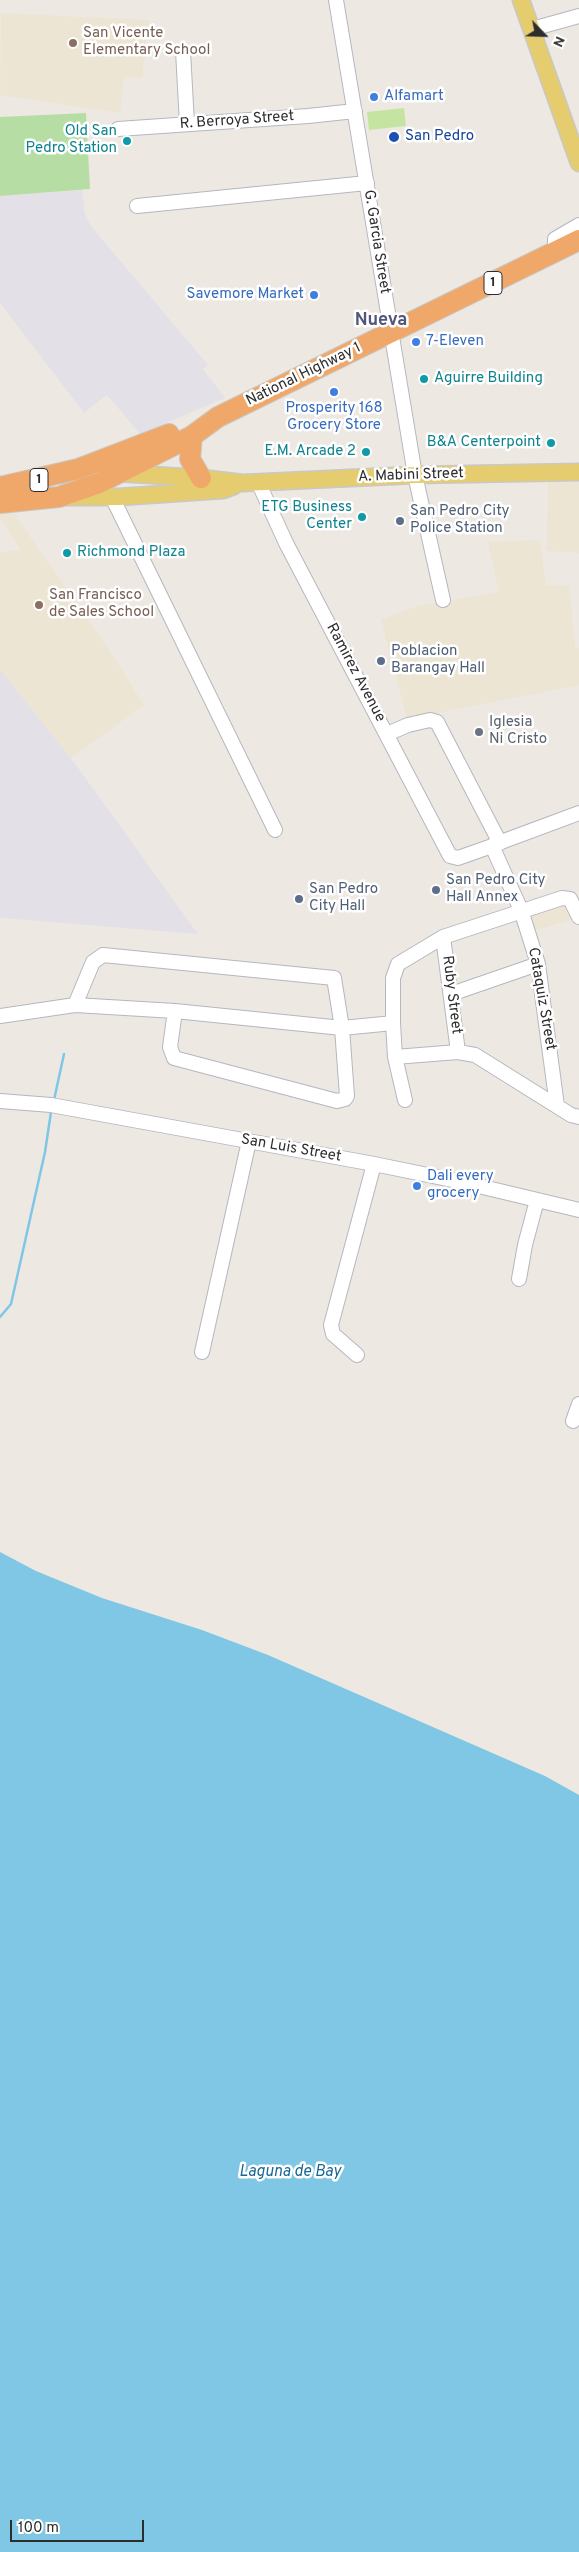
<!DOCTYPE html>
<html>
<head>
<meta charset="utf-8">
<style>
  body { margin:0 }
  #map { position:relative; width:579px; height:2552px; overflow:hidden; background:#ede9e2; font-family:Overpass,sans-serif }
  canvas { display:block }
  .north { position:absolute; left:519px; top:10px; width:50px; height:50px; -webkit-text-stroke:4px #fff; paint-order:stroke; rotate:114deg; font-size:14px; font-weight:700; line-height:20px; text-align:center; color:#2d2d2d }
  .north::after { content:''; display:block; margin:auto; width:18px; height:22px; background:#2d2d2d; clip-path:polygon(50% 0,100% 100%,50% 72%,0 100%) }
  .scale { position:absolute; left:10px; top:2520px; width:134px; height:22px; box-sizing:border-box; border:2px solid #2d2d2d; border-top:0; padding-left:6px; font-size:15px; line-height:18px; white-space:nowrap; color:#2d2d2d; -webkit-text-stroke:4px #fff; paint-order:stroke }
</style>
</head>
<body>
<div id="map">
<canvas width="579" height="2552"></canvas>
<div class="north">N</div>
<div class="scale">100 m</div>
</div>
<script>
const ctx = document.querySelector('canvas').getContext('2d');
ctx.lineJoin = 'round';
function fillPath(path, color) { ctx.fillStyle = color; ctx.fill(path, 'evenodd'); }
const shape = rows => new Path2D(rows.map(r => 'M' + r).join(''));
function trace(path, color, width, dash) { ctx.strokeStyle = color; ctx.lineWidth = width; ctx.lineCap = dash ? 'butt' : 'round'; ctx.setLineDash(dash || []); ctx.stroke(path); }
function write(font, color, halo, rows, align = 'center') {
  ctx.font = font + ' Overpass,sans-serif'; ctx.lineWidth = 5; ctx.setLineDash([]); ctx.textBaseline = 'middle'; ctx.strokeStyle = halo; ctx.fillStyle = color; for (const [text, x, y, turn = 0] of rows) {
    ctx.save(); ctx.translate(x, y); ctx.rotate((+turn || 0) * Math.PI / 180); ctx.textAlign = isNaN(turn) ? turn : align; if (halo) ctx.strokeText(text, 0, 0); ctx.fillText(text, 0, 0); ctx.restore();
  }
}
const industrial = shape([
  [82,190,85,214,91,226,208,365,203,369,225,398,140,434,107,395,84,413,0,303,0,196],
  [0,669,71,758,198,934,0,918]
]);
const education = shape([
  [1,13,149,20,142,78,124,77,120,113,0,95],
  [579,480,579,553,547,551,548,481],
  [11,509,114,657,144,705,71,758,0,669,0,552,21,550,0,518,0,510],
  [540,540,546,585,569,586,575,647,579,648,579,685,407,719,381,619,418,606,499,592,488,542],
  [566,900,572,920,532,931,527,911]
]);
const green = shape([
  [86,113,90,189,0,196,0,117]
]);
const pitch = shape([
  [404,108,406,126,369,130,367,112]
]);
const water = shape([
  [0,1552,36,1571,102,1598,202,1630,268,1655,545,1776,579,1795,579,2552,0,2552]
]);
const stream = shape([
  [54,1100,64,1054],
  [0,1317,11,1304,45,1152,51,1112]
]);
const minor = shape([
  [336,0,415,475,443,600],
  [532,29,579,16],
  [183,51,187,124],
  [118,129,308,116,355,111],
  [137,206,367,183],
  [555,252,555,239,579,225],
  [258,482,286,543,450,856,458,858,492,846,521,910,538,964,557,1106],
  [112,497,275,830],
  [387,734,408,725,430,720,437,722,500,843],
  [493,845,579,813],
  [443,937,458,1052],
  [451,994,538,964],
  [75,1005,93,962,103,955,334,978,342,1028,347,1096,345,1099,337,1101,174,1058,170,1047,175,1011],
  [0,1016,75,1005,175,1011,342,1028,393,1023],
  [395,1057,458,1052,475,1055,571,1115,579,1117],
  [405,1100,395,1057,393,1023,393,978,398,964,443,937,562,898,570,899,579,917],
  [0,1101,51,1105,374,1164,462,1182,579,1210],
  [519,1279,525,1245,537,1200],
  [202,1352,249,1141],
  [357,1355,333,1334,331,1325,374,1164],
  [573,1421,579,1404]
]);
const major = shape([
  [521,0,579,163],
  [117,473,201,478,243,483,415,475,579,472],
  [67,497,119,497,223,490,234,486]
]);
const highway = shape([
  [192,436,190,459,201,478],
  [0,487,78,469,169,434],
  [0,503,59,497,99,483,192,436,218,417,579,240]
]);
const markers = [
  [73,43,5,"#8d6e63"],
  [374,97,5,"#3f7fe0"],
  [394,137,6,"#1a4fb4"],
  [127,141,5,"#0f9aa8"],
  [314,295,5,"#3f7fe0"],
  [416,342,5,"#3f7fe0"],
  [424,379,5,"#0f9aa8"],
  [334,392,5,"#3f7fe0"],
  [551,443,5,"#0f9aa8"],
  [366,452,5,"#0f9aa8"],
  [362,517,5,"#0f9aa8"],
  [400,521,5,"#5c6f8a"],
  [67,553,5,"#0f9aa8"],
  [39,605,5,"#8d6e63"],
  [381,661,5,"#5c6f8a"],
  [479,732,5,"#6b7280"],
  [436,890,5,"#5c6f8a"],
  [299,899,5,"#5c6f8a"],
  [417,1186,5,"#3f7fe0"]
];
const shields = [
  [493,283,18],
  [39,480,18]
];
const shieldNames = [
  ["1",493,283],
  ["1",39,480]
];
const educationNames = [
  ["San Vicente",83,34],
  ["Elementary School",83,51],
  ["San Francisco",49,596],
  ["de Sales School",49,613]
];
const shopNames = [
  ["Alfamart",384,97],
  ["Savemore Market",304,295,"right"],
  ["7-Eleven",426,342],
  ["Prosperity 168",334,409,"center"],
  ["Grocery Store",334,426,"center"],
  ["Dali every",427,1177],
  ["grocery",427,1194]
];
const streetNames = [
  ["R. Berroya Street",237,121,-4],
  ["G. Garcia Street",376,242,81],
  ["National Highway 1",304,375,-26],
  ["A. Mabini Street",411,476,-2],
  ["Ramirez Avenue",355,673,62],
  ["Ruby Street",451,995,83],
  ["Cataquiz Street",541,999,80],
  ["San Luis Street",291,1149,10]
];
const cultureNames = [
  ["Old San",117,132],
  ["Pedro Station",117,149],
  ["Aguirre Building",434,379,"left"],
  ["B&A Centerpoint",541,443],
  ["E.M. Arcade 2",356,452],
  ["ETG Business",352,508],
  ["Center",352,525],
  ["Richmond Plaza",77,553,"left"]
];
const transitNames = [
  ["San Pedro",405,137]
];
const serviceNames = [
  ["San Pedro City",410,512],
  ["Police Station",410,529],
  ["Poblacion",391,652],
  ["Barangay Hall",391,669],
  ["San Pedro City",446,881],
  ["Hall Annex",446,898],
  ["San Pedro",309,890],
  ["City Hall",309,907]
];
const worshipNames = [
  ["Iglesia",489,723],
  ["Ni Cristo",489,740]
];
const waterNames = [
  ["Laguna de Bay",290,2173]
];
const quarterNames = [
  ["Nueva",381,321]
];
fillPath(industrial, '#e3e1e7');
fillPath(education, '#ede5d3');
fillPath(green, '#b6dea4');
fillPath(pitch, '#c6e4a1');
fillPath(water, '#7fc7e5');
trace(stream, '#7fc7e5', 2.5);
trace(minor, '#b5b7bf', 16);
trace(major, '#c8c8c8', 19);
trace(highway, '#c8c8c8', 22);
trace(minor, '#fff', 14);
trace(major, '#e5cd6f', 16);
trace(highway, '#f0a86a', 20);
for (const [x, y, r, color] of markers) { const dot = new Path2D(); dot.arc(x, y, r, 0, 2 * Math.PI); ctx.fillStyle = color; ctx.fill(dot); trace(dot, '#fff', 2); }
for (const [x, y, w] of shields) { const box = new Path2D(); box.roundRect(x - w / 2, y - 11.5, w, 23, 4); ctx.fillStyle = '#fff'; ctx.fill(box); trace(box, '#2d2d2d', 1); }
write('bold 14px', '#2d2d2d', null, shieldNames);
write('15px', '#785e54', '#fff', educationNames, 'left');
write('15px', '#366cbe', '#fff', shopNames, 'left');
write('15px', '#2d2d2d', '#fff', streetNames);
write('15px', '#0d838f', '#fff', cultureNames, 'right');
write('15px', '#164399', '#fff', transitNames, 'left');
write('15px', '#4e5e75', '#fff', serviceNames, 'left');
write('15px', '#5b616d', '#fff', worshipNames, 'left');
write('italic 16px', '#1b6794', '#fff', waterNames);
write('bold 18px', '#51577b', '#fff', quarterNames);
</script>
</body>
</html>
